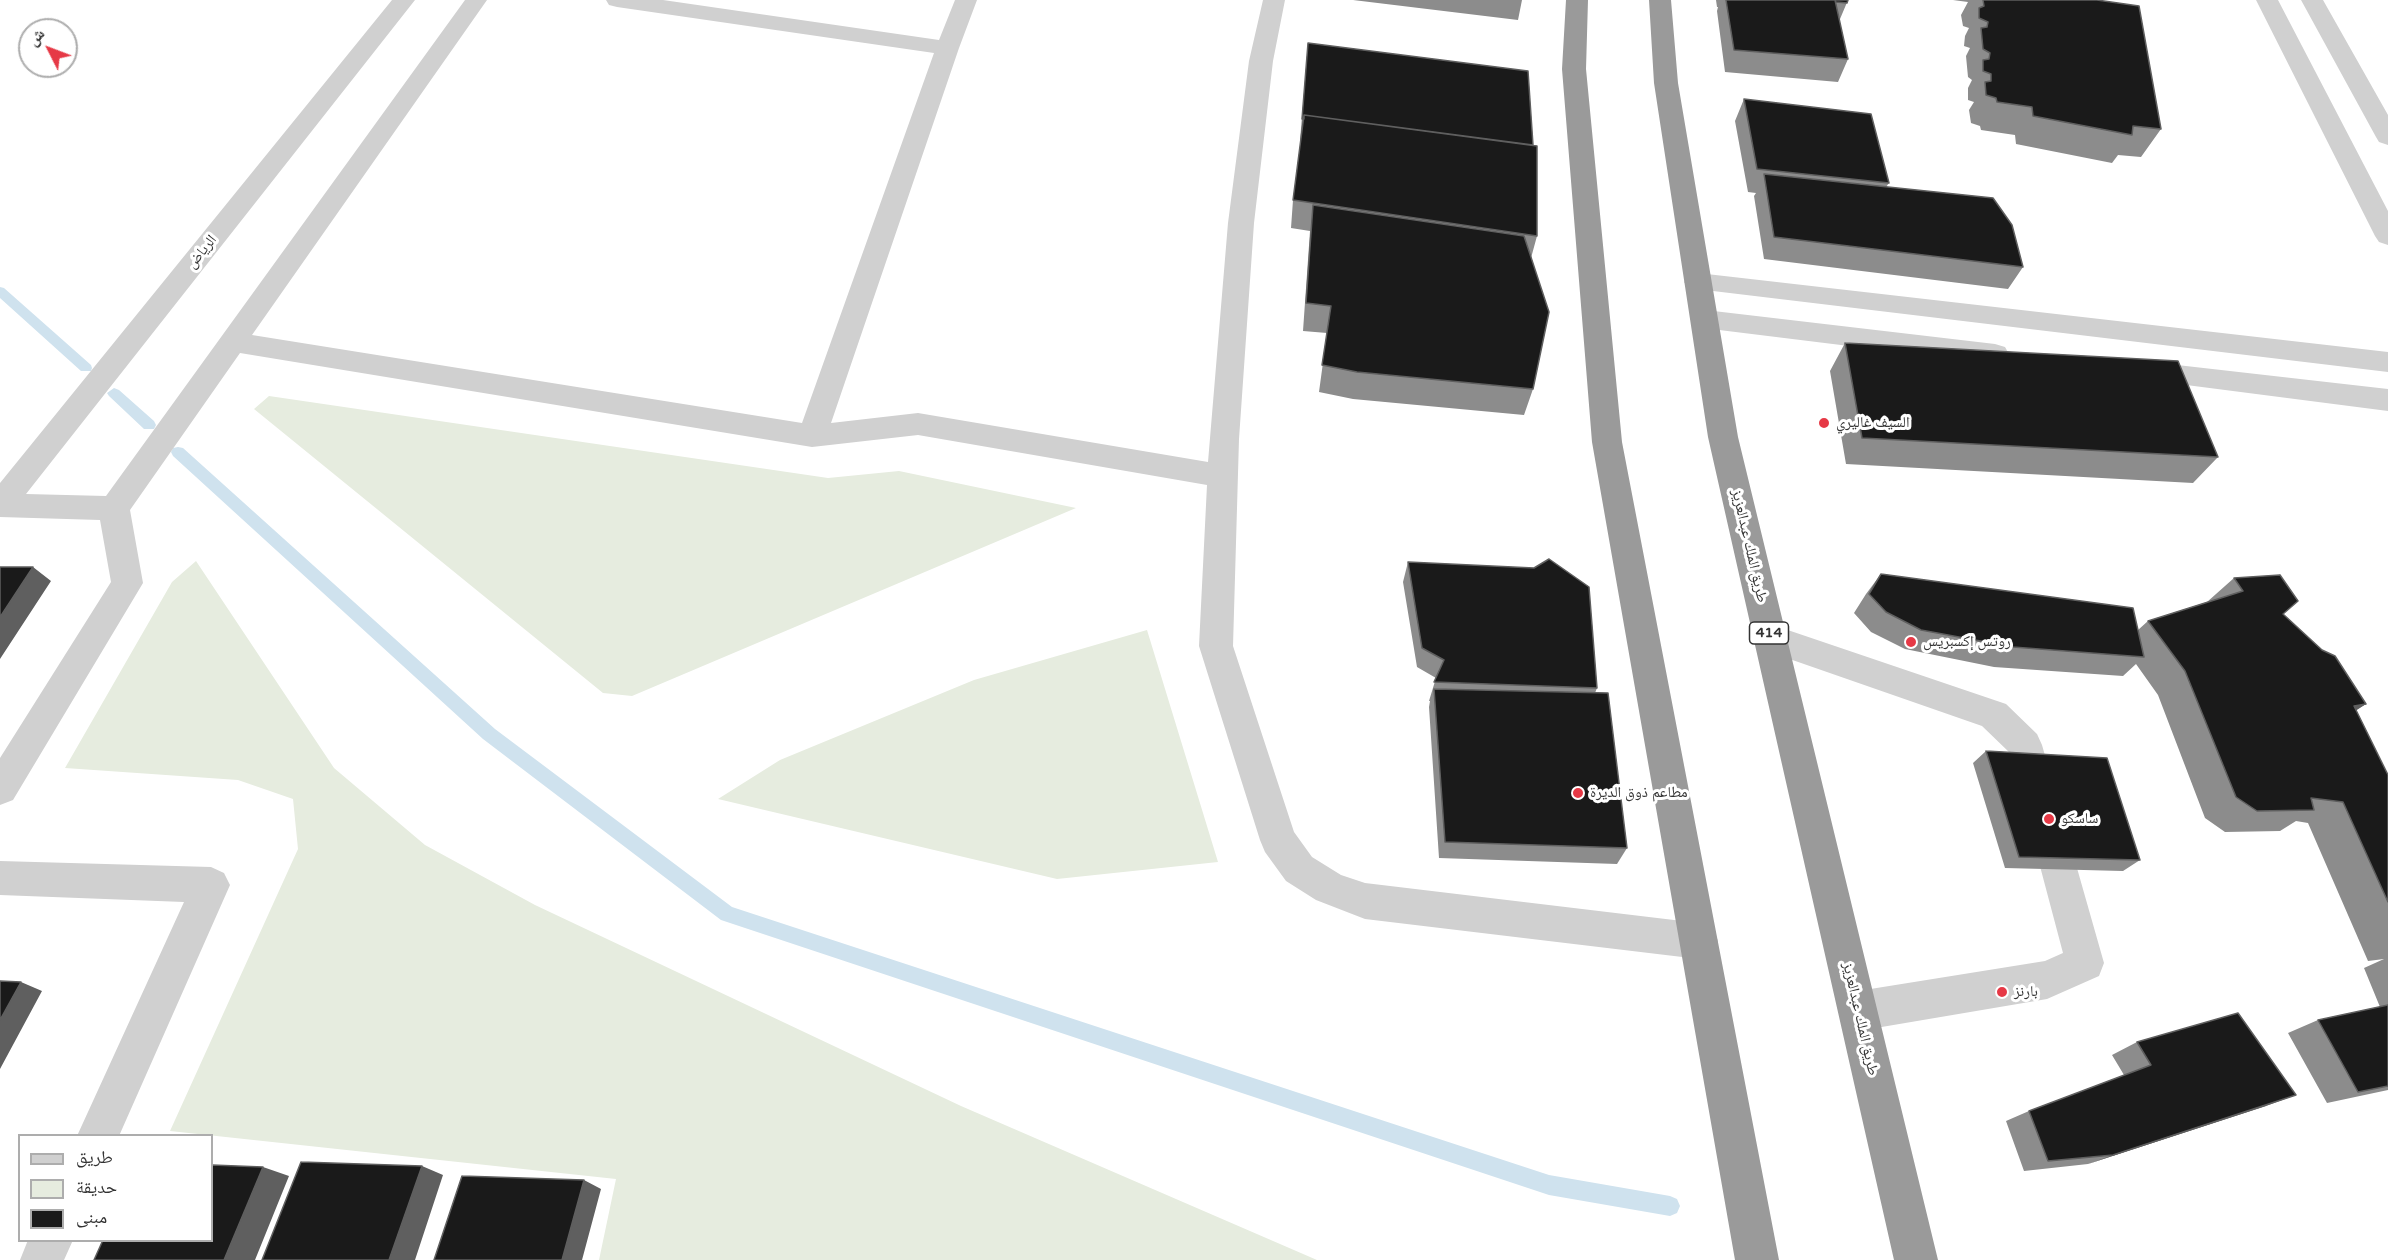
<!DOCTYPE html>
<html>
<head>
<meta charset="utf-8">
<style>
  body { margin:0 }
  #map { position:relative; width:2388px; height:1260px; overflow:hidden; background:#fff; font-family:"Varela Round","Noto Naskh Arabic",sans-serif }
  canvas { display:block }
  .legend { position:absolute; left:18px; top:1134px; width:195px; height:108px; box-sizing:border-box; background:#fff; border:2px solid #adadad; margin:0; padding:8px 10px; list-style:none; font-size:18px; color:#333 }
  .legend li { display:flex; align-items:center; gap:12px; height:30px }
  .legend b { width:30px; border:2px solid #adadad }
  .north { position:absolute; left:18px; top:18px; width:60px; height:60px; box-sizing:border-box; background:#fff; border:2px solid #adadad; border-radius:50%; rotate:312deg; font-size:16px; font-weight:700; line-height:24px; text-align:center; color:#333 }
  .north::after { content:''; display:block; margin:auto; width:21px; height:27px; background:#e63946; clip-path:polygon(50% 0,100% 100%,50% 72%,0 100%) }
</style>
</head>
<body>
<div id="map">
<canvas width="2388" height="1260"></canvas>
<ul class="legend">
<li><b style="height:8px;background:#d0d0d0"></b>طريق</li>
<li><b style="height:16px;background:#e6ecdf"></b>حديقة</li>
<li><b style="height:16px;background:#1a1a1a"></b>مبنى</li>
</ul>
<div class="north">ش</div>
</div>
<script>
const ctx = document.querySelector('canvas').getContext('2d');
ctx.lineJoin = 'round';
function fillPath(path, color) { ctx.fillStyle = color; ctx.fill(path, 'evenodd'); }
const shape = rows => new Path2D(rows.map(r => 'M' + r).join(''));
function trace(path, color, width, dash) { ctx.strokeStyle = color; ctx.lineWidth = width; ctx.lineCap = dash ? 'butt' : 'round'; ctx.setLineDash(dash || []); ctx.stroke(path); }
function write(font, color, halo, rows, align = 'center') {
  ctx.font = font + ' "Varela Round","Noto Naskh Arabic",sans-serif'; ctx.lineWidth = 6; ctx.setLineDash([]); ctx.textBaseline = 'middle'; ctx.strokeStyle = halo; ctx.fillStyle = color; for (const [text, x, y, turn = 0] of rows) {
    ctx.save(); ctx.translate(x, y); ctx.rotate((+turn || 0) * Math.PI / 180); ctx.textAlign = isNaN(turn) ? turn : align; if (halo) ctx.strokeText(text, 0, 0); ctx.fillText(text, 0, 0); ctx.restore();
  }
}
const green = shape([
  [269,396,828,478,899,471,1076,508,632,696,603,693,254,409],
  [196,561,334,768,425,845,535,905,961,1106,1317,1260,599,1260,616,1179,170,1131,298,849,293,799,238,780,65,768,172,582],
  [1147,630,1218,862,1057,879,718,799,780,760,974,680]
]);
const stream = shape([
  [0,287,4,288,91,365,92,368,91,371,81,371,0,298,0,287],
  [114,388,119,390,154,421,156,425,154,429,144,429,109,396,107,393,114,388],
  [178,447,183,448,495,729,732,907,1549,1175,1670,1196,1677,1199,1680,1206,1677,1213,1670,1216,1549,1195,721,920,483,739,173,456,171,452,173,448,178,447]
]);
const minor = shape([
  [392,0,415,0,26,494,106,496,465,0,487,0,252,335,802,423,934,53,617,7,609,5,606,0,663,0,939,40,955,0,977,0,959,48,831,423,918,413,1208,462,1228,223,1249,61,1263,0,1285,0,1273,61,1254,223,1239,439,1233,646,1294,832,1312,857,1341,875,1365,883,1699,923,1713,928,1718,941,1713,954,1699,959,1365,919,1316,900,1286,881,1265,852,1260,840,1199,646,1207,485,918,435,812,447,240,353,130,510,143,583,13,800,0,805,0,758,111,582,100,520,0,517,0,483,392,0],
  [2256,0,2278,0,2388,211,2388,245,2379,242,2375,236,2256,0],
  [2301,0,2323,0,2388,115,2388,145,2379,142,2376,137,2301,0],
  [1698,273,2388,352,2388,372,1688,288,1684,282,1688,276,1698,273],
  [1705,310,1995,344,2005,347,2009,354,2005,361,1995,364,1695,327,1691,320,1695,313,1705,310],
  [2142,361,2388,389,2388,411,2132,378,2128,371,2132,364,2142,361],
  [1770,624,2006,704,2037,734,2042,745,2104,963,2099,976,2047,999,1858,1031,1844,1025,1838,1011,1844,997,1858,991,2045,961,2063,953,2010,753,1982,726,1758,648,1753,638,1758,628,1770,624],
  [0,861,211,867,224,873,230,885,119,1136,77,1136,184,902,0,895,0,861],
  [28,1240,73,1240,64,1260,20,1260,28,1240]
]);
const highway = shape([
  [1566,0,1588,0,1586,69,1622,442,1779,1260,1735,1260,1592,442,1562,69,1566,0],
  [1649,0,1671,0,1678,83,1738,437,1938,1260,1894,1260,1708,437,1654,83,1649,0]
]);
const wall = shape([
  [1353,0,1522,0,1518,20],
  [1716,0,1848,0,1840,19,1839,19,1848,59,1838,82,1725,72,1717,11,1718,7,1717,7],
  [1953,0,2097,0,2161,129,2141,157,2118,155,2112,163,2016,144,2015,135,1981,130,1980,126,1971,123,1969,110,1974,102,1968,100,1968,88,1972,80,1968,77,1966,56,1970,48,1964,46,1965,36,1969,28,1963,26,1961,15,1968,2],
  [1308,43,1537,236,1531,258,1533,389,1524,415,1353,399,1319,392,1327,333,1303,331,1310,231,1291,228,1293,200,1301,141,1300,141],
  [1744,99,1889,183,1886,187,2023,267,2008,289,1764,259,1754,196,1756,193,1748,192,1735,121],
  [1845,343,2218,457,2193,483,1846,464,1830,371],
  [1408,562,1597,688,1595,693,1627,848,1617,864,1439,858,1429,707,1430,701,1429,701,1436,678,1417,667,1403,582],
  [1881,574,2138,630,2148,621,2207,602,2234,578,2283,614,2366,704,2356,710,2388,775,2388,1090,2327,1103,2288,1033,2318,1020,2380,1007,2364,968,2384,959,2368,961,2308,823,2296,821,2280,831,2225,832,2205,818,2158,695,2136,664,2123,676,1994,667,1905,649,1871,632,1854,613,1866,594],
  [1986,751,2140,860,2123,871,2005,868,1973,763],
  [2137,1042,2266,1106,2088,1164,2024,1171,2006,1121,2029,1111,2124,1075,2112,1055]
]);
const shadedWall = shape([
  [33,567,51,581,0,659,0,617],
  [2366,704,2332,726,2354,706],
  [21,982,42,991,0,1069,0,1020],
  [2296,1095,2266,1106,2088,1164,2113,1155],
  [422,1166,443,1175,415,1260,389,1260],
  [263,1167,289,1176,255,1260,224,1260],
  [584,1180,601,1189,582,1260,562,1260]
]);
const building = shape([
  [1726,0,1835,0,1848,59,1734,50,1726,0],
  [1835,0,1848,0,1847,3,1836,2,1835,0],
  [1983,0,2097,0,2139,6,2161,129,2133,126,2132,135,2033,116,2032,107,1997,102,1996,98,1986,95,1985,82,1991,81,1991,74,1983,71,1983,60,1989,59,1990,53,1983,49,1981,28,1987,27,1988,22,1979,18,1979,8,1984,6,1983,0],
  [1308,43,1528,71,1533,145,1304,115,1304,119,1302,119,1308,43],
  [1744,99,1871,114,1889,183,1757,169,1744,99],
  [1304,115,1537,146,1537,236,1293,200,1304,115],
  [1764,174,1993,198,2012,225,2023,267,1774,237,1764,174],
  [1313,205,1524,236,1549,312,1533,389,1357,372,1322,365,1331,306,1306,303,1313,205],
  [1845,343,2178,361,2218,457,1862,438,1845,343],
  [1549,559,1589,587,1597,688,1434,682,1444,660,1422,648,1408,562,1534,568,1549,559],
  [0,567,33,567,0,617,0,567],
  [1881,574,2133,608,2144,657,2013,647,1921,630,1886,612,1869,594,1881,574],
  [2280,575,2298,601,2283,614,2322,650,2335,656,2366,704,2354,706,2388,775,2388,902,2343,802,2311,798,2314,810,2257,811,2236,797,2185,671,2148,621,2243,591,2234,578,2280,575],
  [1434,689,1608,693,1627,848,1445,842,1434,689],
  [1986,751,2107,758,2140,860,2019,857,1986,751],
  [0,981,21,982,0,1020,0,981],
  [2388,1005,2388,1086,2358,1092,2318,1020,2388,1005],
  [2238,1013,2296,1095,2113,1155,2048,1161,2029,1111,2151,1065,2137,1042,2238,1013],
  [301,1162,422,1166,389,1260,262,1260,301,1162],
  [212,1165,263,1167,224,1260,94,1260,103,1240,212,1240,212,1165],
  [462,1176,584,1180,562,1260,434,1260,462,1176]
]);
const markers = [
  [1824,423,6,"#e63946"],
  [1911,642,6,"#e63946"],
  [1578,793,6,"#e63946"],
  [2049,819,6,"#e63946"],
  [2002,992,6,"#e63946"]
];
const shields = [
  [1769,633,39]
];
const shieldNames = [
  ["414",1769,633]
];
const streetNames = [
  ["الرياض",202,252,-51],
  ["طريق الملك عبدالعزيز",1749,546,77],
  ["طريق الملك عبدالعزيز",1860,1019,77]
];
const poiNames = [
  ["السيف غاليري",1836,423],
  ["روتس إكسبريس",1923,642],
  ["مطاعم ذوق الديرة",1590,793],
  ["ساسكو",2061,819],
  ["بارنز",2014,992]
];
fillPath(green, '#e6ecdf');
fillPath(stream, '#cfe2ee');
fillPath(minor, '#d0d0d0');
fillPath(highway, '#9a9a9a');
fillPath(wall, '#8c8c8c');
fillPath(shadedWall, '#5f5f5f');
fillPath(building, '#1a1a1a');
trace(building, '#5f5f5f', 1.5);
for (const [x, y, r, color] of markers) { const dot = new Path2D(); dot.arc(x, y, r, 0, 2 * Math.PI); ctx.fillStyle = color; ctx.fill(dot); trace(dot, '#fff', 2); }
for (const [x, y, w] of shields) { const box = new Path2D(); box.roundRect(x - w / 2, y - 11, w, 22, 4.5); ctx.fillStyle = '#fff'; ctx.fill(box); trace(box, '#333', 1.5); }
write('bold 14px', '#333', null, shieldNames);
write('15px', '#333', '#fff', streetNames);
write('15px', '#333', '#fff', poiNames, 'left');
</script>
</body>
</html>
